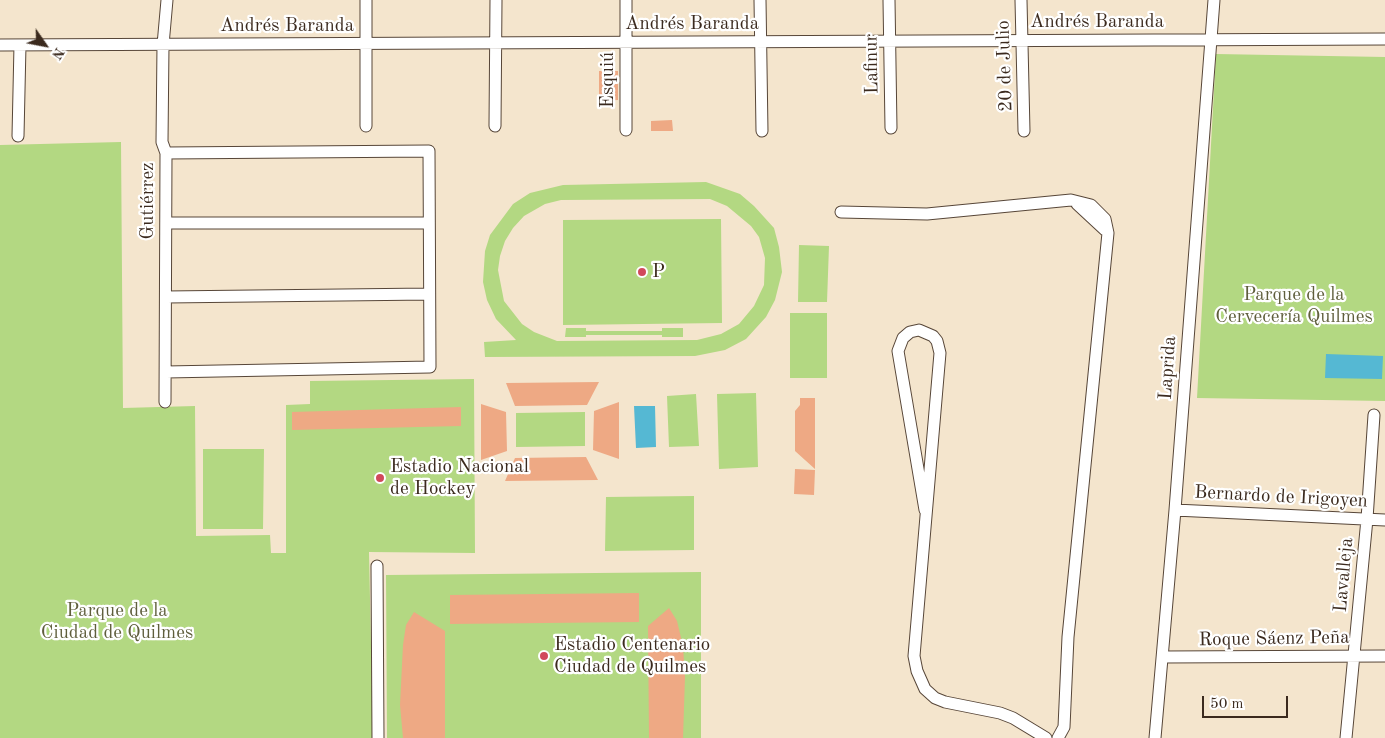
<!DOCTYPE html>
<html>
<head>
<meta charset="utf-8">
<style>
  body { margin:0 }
  #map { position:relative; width:1385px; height:738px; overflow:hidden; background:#f4e5cd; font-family:"Old Standard TT",serif }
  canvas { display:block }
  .north { position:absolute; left:20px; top:20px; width:50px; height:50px; -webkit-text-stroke:4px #fff; paint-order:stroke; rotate:123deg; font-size:14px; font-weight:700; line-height:20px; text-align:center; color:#3b2a1e }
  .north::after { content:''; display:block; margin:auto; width:18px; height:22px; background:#3b2a1e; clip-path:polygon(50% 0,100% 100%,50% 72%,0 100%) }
  .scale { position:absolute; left:1202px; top:696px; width:86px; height:22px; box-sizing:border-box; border:2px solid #3b2a1e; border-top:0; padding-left:6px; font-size:15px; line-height:18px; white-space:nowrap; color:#3b2a1e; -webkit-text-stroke:4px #fff; paint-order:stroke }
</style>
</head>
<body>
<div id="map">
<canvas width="1385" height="738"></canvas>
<div class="north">N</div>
<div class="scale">50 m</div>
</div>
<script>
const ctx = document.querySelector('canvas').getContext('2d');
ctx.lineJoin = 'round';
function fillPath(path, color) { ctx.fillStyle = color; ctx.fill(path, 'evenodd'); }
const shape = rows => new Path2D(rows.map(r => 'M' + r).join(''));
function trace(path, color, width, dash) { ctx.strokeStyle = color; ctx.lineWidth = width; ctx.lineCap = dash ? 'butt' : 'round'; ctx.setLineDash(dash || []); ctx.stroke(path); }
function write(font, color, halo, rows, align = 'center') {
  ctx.font = font + ' "Old Standard TT",serif'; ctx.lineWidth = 4.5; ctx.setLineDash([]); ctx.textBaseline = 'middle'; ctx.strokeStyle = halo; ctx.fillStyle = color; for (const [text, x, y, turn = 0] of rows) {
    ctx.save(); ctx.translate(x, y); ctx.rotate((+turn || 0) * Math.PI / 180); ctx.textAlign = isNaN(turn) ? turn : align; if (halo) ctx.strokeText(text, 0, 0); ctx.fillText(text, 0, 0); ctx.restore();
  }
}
const green = shape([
  [1216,54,1385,57,1385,401,1197,398],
  [121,142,123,408,195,406,196,536,270,535,271,553,286,553,286,405,310,404,310,381,474,379,475,553,369,552,373,738,0,738,0,145],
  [706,182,740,194,754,206,774,228,779,247,782,272,775,300,766,317,746,339,725,350,695,356,485,357,484,342,516,340,496,319,487,300,483,282,485,251,490,235,513,204,530,193,563,185],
  [710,199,727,206,751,226,759,237,765,258,764,285,754,306,739,324,721,334,697,340,557,341,534,332,522,324,504,301,498,270,500,256,505,241,513,228,524,216,545,204,561,200],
  [721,219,722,323,563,325,563,220],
  [799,245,829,246,827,302,798,302],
  [790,313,827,313,827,378,790,378],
  [566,328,586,328,586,331,662,331,662,328,683,328,683,337,662,337,662,335,586,335,586,337,565,337],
  [756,393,758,467,719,469,717,394],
  [696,394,699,446,669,447,667,396],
  [585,412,585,446,516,447,516,413],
  [203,449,264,449,263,529,203,529],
  [694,496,694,550,605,551,606,497],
  [701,572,701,738,387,738,386,575]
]);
const water = shape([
  [1326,354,1383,356,1382,379,1325,378],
  [634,406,655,406,656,447,636,448]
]);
const building = shape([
  [599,71,618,71,618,100,599,101],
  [672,120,673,131,651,131,651,121],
  [599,382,587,405,515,406,506,383],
  [800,398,815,398,815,469,795,451,795,411,800,405],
  [619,402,619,459,593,450,594,411],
  [481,404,506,412,507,451,481,460],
  [461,407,461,426,292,430,292,412],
  [586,457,598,480,505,481,515,458],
  [795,469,815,470,814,495,794,494],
  [639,593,639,622,450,624,450,595],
  [669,608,677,621,683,646,685,677,683,738,649,738,648,626],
  [414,612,445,631,445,738,403,738,400,705,403,645,406,625]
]);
const minor = shape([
  [366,0,366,126],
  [760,0,762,131],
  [889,0,891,128],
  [1021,0,1024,131],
  [0,45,1385,39],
  [495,126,496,0],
  [626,130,626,0],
  [18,136,20,45],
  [1077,204,1105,230],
  [841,212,927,214,1071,200,1091,205,1105,219,1108,233,1068,637,1064,727,1058,738],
  [166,223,429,223],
  [166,297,429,294],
  [166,372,430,367,429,151,166,153],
  [165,402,166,153,162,142,163,45,167,0],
  [925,510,898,351,903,338,910,332,919,330,933,336,937,341,940,353,914,656,917,671,925,689,935,698,945,702,1000,713,1013,718,1046,738],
  [1175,510,1385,520],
  [377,566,378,738],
  [1163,657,1385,656],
  [1155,738,1175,510,1214,0],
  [1346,738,1367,519,1374,415]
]);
const markers = [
  [642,272,5,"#d1495b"],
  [380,478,5,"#d1495b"],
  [544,656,5,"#d1495b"]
];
const streetNames = [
  ["Andrés Baranda",1097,22],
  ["Andrés Baranda",692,24],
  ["Andrés Baranda",287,26],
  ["Lafinur",872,64,-91],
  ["20 de Julio",1005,66,-92],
  ["Esquiú",608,80,-90],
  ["Gutiérrez",148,201,-90],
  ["Laprida",1168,368,-86],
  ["Bernardo de Irigoyen",1281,497,3],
  ["Lavalleja",1344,575,-85],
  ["Roque Sáenz Peña",1274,639,-1]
];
const poiNames = [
  ["P",652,272],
  ["Estadio Nacional",390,467],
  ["de Hockey",390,489],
  ["Estadio Centenario",554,645],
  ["Ciudad de Quilmes",554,667]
];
const parkNames = [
  ["Parque de la",1294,295],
  ["Cervecería Quilmes",1294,317],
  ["Parque de la",117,611],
  ["Ciudad de Quilmes",117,633]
];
fillPath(green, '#b3d882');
fillPath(water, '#55b8d3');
fillPath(building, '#eea984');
trace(minor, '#574638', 13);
trace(minor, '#fff', 11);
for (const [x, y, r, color] of markers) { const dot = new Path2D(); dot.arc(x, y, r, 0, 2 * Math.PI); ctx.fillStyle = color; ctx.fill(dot); trace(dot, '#fff', 2); }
write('19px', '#3b2a1e', '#fff', streetNames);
write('19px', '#3b2a1e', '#fff', poiNames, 'left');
write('19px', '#5f5e3c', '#fff', parkNames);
</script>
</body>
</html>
